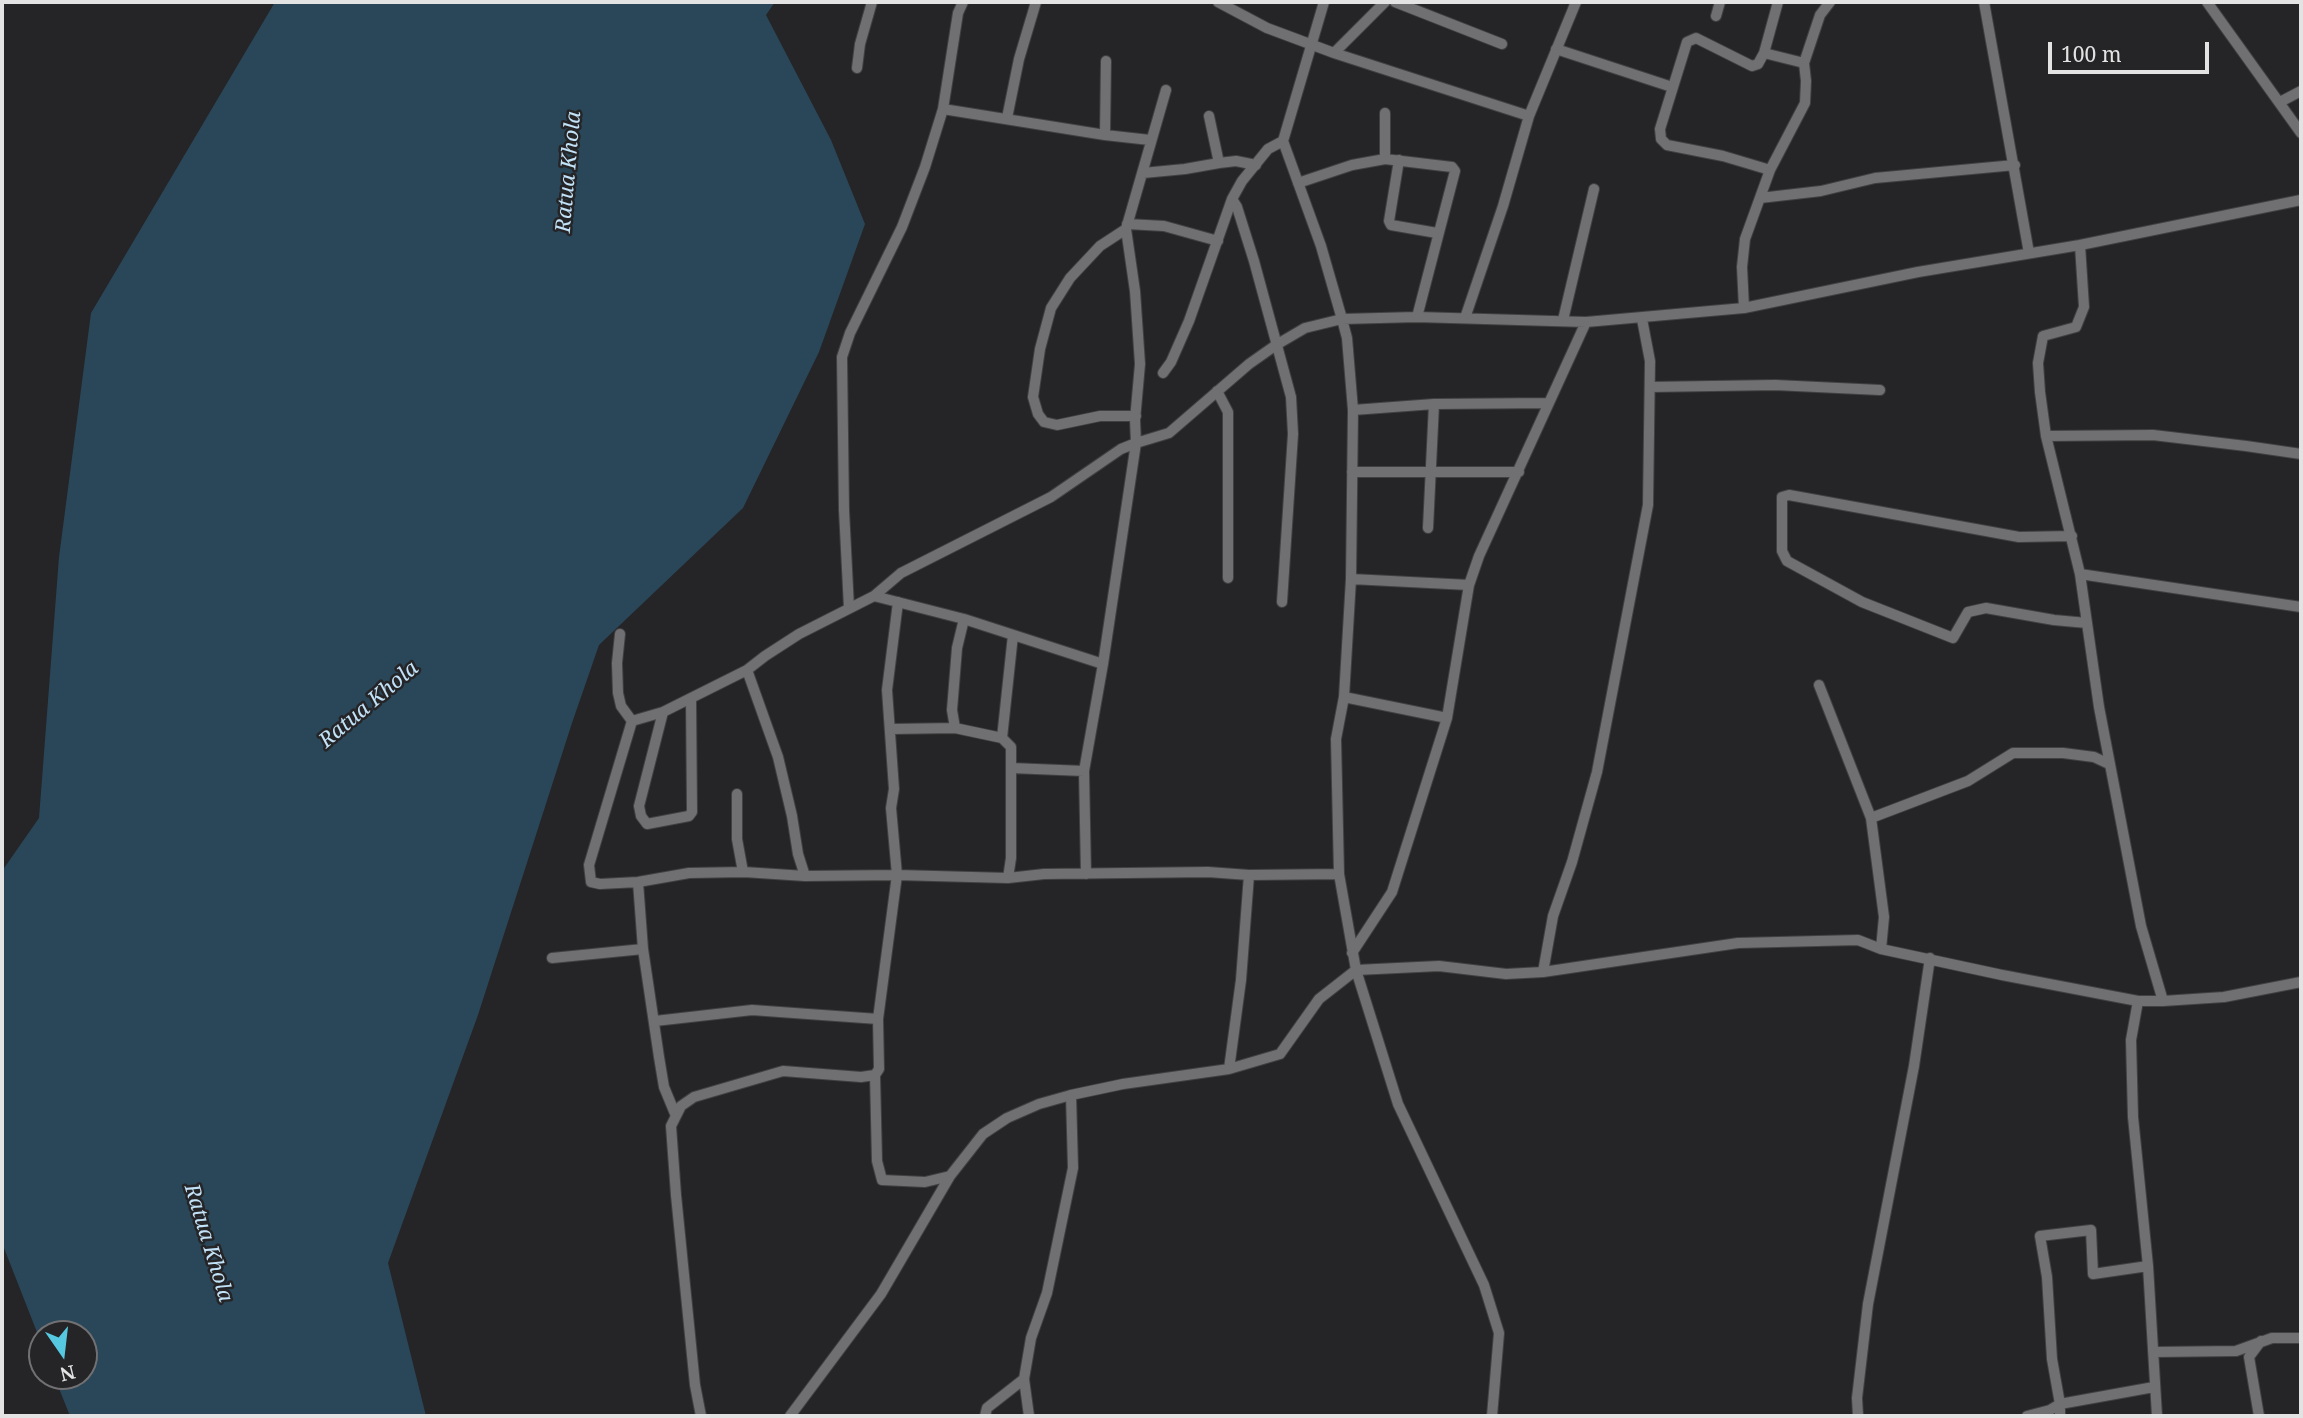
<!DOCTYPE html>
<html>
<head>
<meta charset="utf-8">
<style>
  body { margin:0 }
  #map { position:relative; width:2303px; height:1418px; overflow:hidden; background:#252426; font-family:"Noto Serif",serif }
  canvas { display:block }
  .frame { position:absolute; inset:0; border:4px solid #e3e3e4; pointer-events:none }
  .north { position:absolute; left:28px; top:1320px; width:70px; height:70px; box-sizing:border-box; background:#252426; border:2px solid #717072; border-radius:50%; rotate:166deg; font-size:19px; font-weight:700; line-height:28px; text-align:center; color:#e3e3e4 }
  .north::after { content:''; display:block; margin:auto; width:24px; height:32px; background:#56c9e0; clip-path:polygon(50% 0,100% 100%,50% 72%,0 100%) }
  .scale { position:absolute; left:2048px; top:42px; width:161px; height:32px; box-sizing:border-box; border:4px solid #e3e3e4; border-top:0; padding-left:9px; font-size:21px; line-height:24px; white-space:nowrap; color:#e3e3e4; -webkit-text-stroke:5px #252426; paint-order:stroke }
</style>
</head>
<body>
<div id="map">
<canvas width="2303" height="1418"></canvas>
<div class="frame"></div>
<div class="north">N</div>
<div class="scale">100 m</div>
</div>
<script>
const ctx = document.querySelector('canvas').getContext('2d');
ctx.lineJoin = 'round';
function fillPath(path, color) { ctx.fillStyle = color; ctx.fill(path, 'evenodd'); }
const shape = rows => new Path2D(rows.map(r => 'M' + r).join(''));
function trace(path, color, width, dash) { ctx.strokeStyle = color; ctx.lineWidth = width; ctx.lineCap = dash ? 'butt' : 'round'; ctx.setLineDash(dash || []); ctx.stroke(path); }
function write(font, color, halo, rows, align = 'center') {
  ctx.font = font + ' "Noto Serif",serif'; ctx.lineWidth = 5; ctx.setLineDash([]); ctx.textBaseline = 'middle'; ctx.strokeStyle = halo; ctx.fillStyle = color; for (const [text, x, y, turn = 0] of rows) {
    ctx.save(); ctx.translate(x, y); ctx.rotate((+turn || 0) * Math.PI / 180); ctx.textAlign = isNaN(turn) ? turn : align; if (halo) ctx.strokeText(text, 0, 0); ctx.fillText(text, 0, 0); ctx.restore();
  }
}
const water = shape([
  [275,2,775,2,766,15,831,140,865,224,819,352,743,508,599,645,572,723,478,1015,388,1263,426,1416,70,1416,54,1376,84,1376,84,1334,42,1334,42,1345,2,1243,2,871,39,818,59,557,91,313]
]);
const minor = shape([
  [1218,2,1267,28,1334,53,1529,116],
  [1324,2,1283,141,1321,246,1342,319,1417,317,1586,322,1744,308,1918,272,2080,245,2301,200],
  [1395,2,1502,44],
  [1984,2,2029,253],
  [2207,2,2301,133],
  [1716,16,1720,2],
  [1556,49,1672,87],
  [1334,53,1385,2],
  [1764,53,1804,63],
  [857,68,860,44,872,2],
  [2280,102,2301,91],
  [943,109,1105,135,1150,140],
  [1385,113,1385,159],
  [1209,116,1219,163,1236,161,1256,165],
  [1007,118,1019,59,1036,2],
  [1105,135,1106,61],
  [1399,160,1389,221,1391,225,1437,233],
  [1770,170,1723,156,1667,145,1661,139,1660,129,1687,42,1696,38,1752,66,1758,64,1764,53,1778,2],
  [1143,173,1185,169,1219,163],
  [1298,183,1352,165,1385,159,1452,167,1455,171,1417,317],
  [1760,198,1821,191,1875,178,2015,165],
  [1232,199,1237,207,1254,261,1291,397,1293,434,1282,602],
  [1127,224,1164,226,1218,241],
  [1126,229,1100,246,1070,278,1051,308,1040,349,1033,397,1038,414,1044,422,1057,425,1100,416,1136,416],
  [2080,245,2084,307,2076,327,2043,336,2038,363,2040,392,2046,436,2080,574,2099,707,2141,926,2163,1001],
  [1744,308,1742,267,1745,239,1770,170,1805,103,1806,81,1804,63,1820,15,1830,2],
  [1465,318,1503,206,1529,116,1576,2],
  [1563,320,1594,189],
  [1163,373,1171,362,1189,321,1232,199,1242,181,1268,149,1283,141],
  [1650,387,1775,385,1880,390],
  [1217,391,1228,412,1228,578],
  [1353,410,1434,404,1548,403],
  [2046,436,2153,435,2246,446,2301,454],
  [1352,472,1519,472],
  [1428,528,1434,404],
  [2072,536,2019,537,1789,495,1782,497,1782,551,1787,561,1862,602,1953,638,1968,612,1986,608,2054,620,2087,623],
  [2080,574,2301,607],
  [1351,579,1469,585],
  [874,596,964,619,1103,664],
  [849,608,844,510,842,357,850,333,902,227,925,167,943,109,958,13,963,2],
  [964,619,957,648,952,710,955,728,1002,738,1011,747,1011,858,1008,878],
  [620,634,617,663,618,693,621,706,632,721],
  [747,670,778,757,792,816,798,854,805,876,897,875,891,808,894,789,887,690,898,602],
  [1819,685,1871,818,1884,917,1881,949],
  [1344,697,1447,718],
  [663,712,639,806,641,816,647,824,689,816,692,812,691,698],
  [632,721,663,712,747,670,765,656,799,634,874,596,901,573,1051,497,1121,449,1136,443,1169,433,1249,364,1276,345,1305,328,1342,319,1347,338,1353,410,1351,579,1344,697,1336,739,1339,874,1356,970,1398,1104,1484,1285,1499,1333,1492,1416],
  [632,721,589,865,591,882,600,884,638,882,689,873,744,872,805,876],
  [891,729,955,728],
  [1002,738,1013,635],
  [1011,768,1084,771],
  [737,794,737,839,743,872],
  [1871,818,1968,781,2013,753,2063,753,2094,757,2109,764],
  [1086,874,1084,771,1103,664,1136,443,1135,420,1140,364,1135,291,1126,229,1166,90],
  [638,882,643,949,659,1057,664,1087,676,1116],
  [1352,953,1392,892,1447,718,1469,585,1479,556,1586,322],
  [552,958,643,949],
  [1543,972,1553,916,1572,862,1597,772,1648,505,1650,361,1642,319],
  [2138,1001,2131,1040,2133,1117,2148,1266,2157,1416],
  [655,1021,752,1010,878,1019],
  [1229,1069,1241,980,1249,875],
  [875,1075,877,1161,882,1180,925,1182,950,1176],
  [2154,1352,2236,1351,2272,1338,2301,1338],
  [1024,1379,1029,1416],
  [701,1416,695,1385,676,1195,671,1126,681,1106,694,1097,783,1071,861,1077,875,1075,879,1069,878,1019,897,875,1008,878,1044,874,1208,872,1249,875,1339,874],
  [790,1416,881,1294,950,1176,983,1134,1007,1118,1039,1104,1071,1095],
  [985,1416,987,1408,1024,1379,1031,1338,1047,1293,1073,1168,1071,1095,1123,1084,1229,1069,1280,1054,1319,999,1356,970,1439,966,1506,974,1543,972,1738,943,1858,940,1881,949,2002,975,2138,1001,2163,1001,2224,997,2301,982],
  [1858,1416,1857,1398,1868,1304,1914,1066,1930,958],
  [2027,1416,2050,1410,2060,1404,2154,1387],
  [2060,1416,2060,1404,2052,1359,2047,1277,2040,1236,2091,1230,2093,1274,2148,1266],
  [2259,1416,2249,1357,2261,1341]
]);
const waterNames = [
  ["Ratua Khola",569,172,-85],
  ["Ratua Khola",369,705,-40],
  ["Ratua Khola",208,1243,73]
];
fillPath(water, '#2a4659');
trace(minor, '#414042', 12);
trace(minor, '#706f71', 10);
write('italic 21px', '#c2e2f8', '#252426', waterNames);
</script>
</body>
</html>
